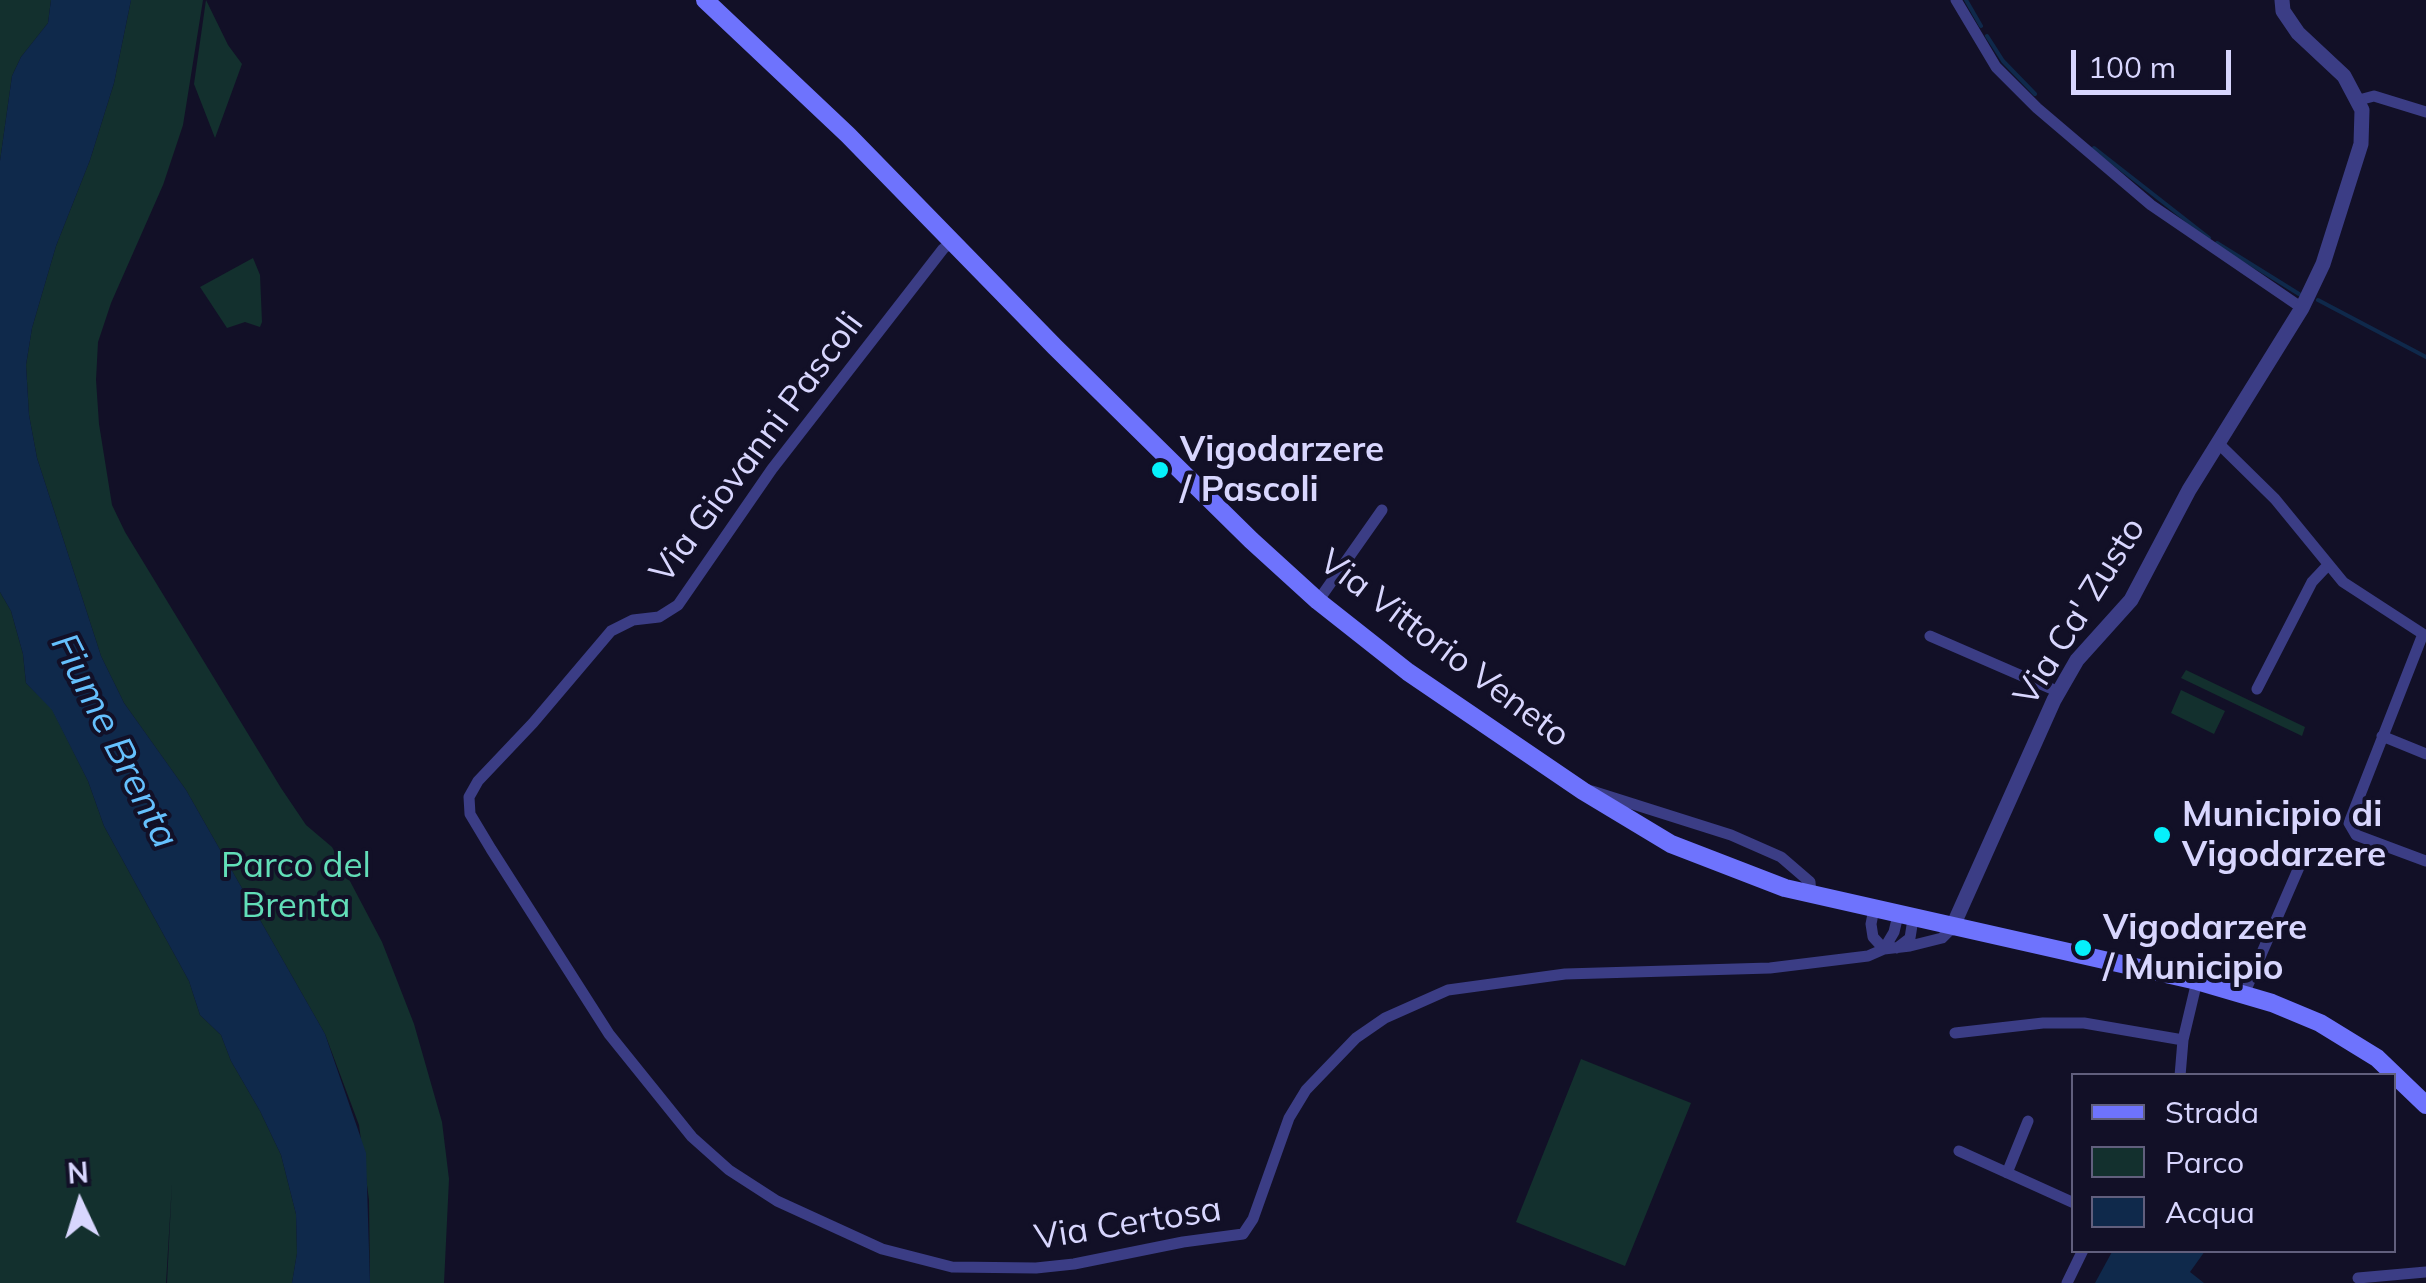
<!DOCTYPE html>
<html>
<head>
<meta charset="utf-8">
<style>
  body { margin:0 }
  #map { position:relative; width:2426px; height:1283px; overflow:hidden; background:#121027; font-family:Mulish,sans-serif }
  canvas { display:block }
  .legend { position:absolute; left:2071px; top:1073px; width:325px; height:180px; box-sizing:border-box; background:#121027; border:2px solid #615f7d; margin:0; padding:12px 18px; list-style:none; font-size:30px; color:#d8d6fe }
  .legend li { display:flex; align-items:center; gap:20px; height:50px }
  .legend b { width:50px; border:2px solid #615f7d }
  .north { position:absolute; left:30px; top:1153px; width:100px; height:100px; -webkit-text-stroke:8px #121027; paint-order:stroke; rotate:356deg; font-size:28px; font-weight:700; line-height:40px; text-align:center; color:#d8d6fe }
  .north::after { content:''; display:block; margin:auto; width:35px; height:45px; background:#d8d6fe; clip-path:polygon(50% 0,100% 100%,50% 72%,0 100%) }
  .scale { position:absolute; left:2071px; top:50px; width:160px; height:45px; box-sizing:border-box; border:5px solid #d8d6fe; border-top:0; padding-left:12px; font-size:30px; line-height:35px; white-space:nowrap; color:#d8d6fe; -webkit-text-stroke:8px #121027; paint-order:stroke }
</style>
</head>
<body>
<div id="map">
<canvas width="2426" height="1283"></canvas>
<ul class="legend">
<li><b style="height:12px;background:#6e73fd"></b>Strada</li>
<li><b style="height:28px;background:#13302e"></b>Parco</li>
<li><b style="height:28px;background:#0f294b"></b>Acqua</li>
</ul>
<div class="north">N</div>
<div class="scale">100 m</div>
</div>
<script>
const ctx = document.querySelector('canvas').getContext('2d');
ctx.lineJoin = 'round';
function fillPath(path, color) { ctx.fillStyle = color; ctx.fill(path, 'evenodd'); }
const shape = rows => new Path2D(rows.map(r => 'M' + r).join(''));
function trace(path, color, width, dash) { ctx.strokeStyle = color; ctx.lineWidth = width; ctx.lineCap = dash ? 'butt' : 'round'; ctx.setLineDash(dash || []); ctx.stroke(path); }
function write(font, color, halo, rows, align = 'center') {
  ctx.font = font + ' Mulish,sans-serif'; ctx.lineWidth = 8; ctx.setLineDash([]); ctx.textBaseline = 'middle'; ctx.strokeStyle = halo; ctx.fillStyle = color; for (const [text, x, y, turn = 0] of rows) {
    ctx.save(); ctx.translate(x, y); ctx.rotate((+turn || 0) * Math.PI / 180); ctx.textAlign = isNaN(turn) ? turn : align; if (halo) ctx.strokeText(text, 0, 0); ctx.fillText(text, 0, 0); ctx.restore();
  }
}
const green = shape([
  [0,0,51,0,48,23,21,57,12,76,0,161],
  [131,0,203,0,183,125,163,185,111,303,98,342,96,380,99,424,112,505,125,532,281,788,306,825,332,847,382,942,414,1024,442,1122,449,1179,444,1283,370,1283,369,1200,359,1125,325,1034,186,790,124,703,101,656,37,458,29,415,26,365,32,328,56,246,90,160,114,83],
  [206,0,228,45,242,64,215,138,194,84],
  [253,258,260,275,262,322,260,327,245,322,227,328,200,287],
  [0,592,11,611,23,654,26,683,52,709,88,781,104,826,189,981,200,1015,221,1035,231,1061,260,1111,281,1155,296,1214,297,1253,292,1283,167,1283,172,1183,166,1283,0,1283],
  [2186,670,2305,727,2302,736,2181,678],
  [2181,690,2225,711,2214,734,2171,713],
  [1581,1059,1691,1103,1625,1266,1516,1222]
]);
const water = shape([
  [51,0,131,0,114,83,90,160,56,246,32,328,26,365,29,415,37,458,101,656,124,703,186,790,325,1034,366,1153,370,1283,292,1283,297,1253,296,1214,281,1155,260,1111,231,1061,221,1035,200,1015,189,981,104,826,88,781,52,710,26,683,23,654,11,611,0,592,0,161,12,76,21,57,48,23],
  [2113,1250,2205,1251,2190,1272,2204,1283,2095,1283]
]);
const stream = shape([
  [1966,0,1981,26],
  [1987,36,2003,61,2035,94],
  [2094,148,2209,238],
  [2217,243,2299,294],
  [2318,300,2426,357]
]);
const minor = shape([
  [1956,0,1996,67,2037,108,2151,205,2302,308],
  [2359,100,2374,96,2426,112],
  [953,241,943,249,772,469,678,605,659,617,633,620,611,631,533,723,478,781,469,797,470,814,491,849,609,1034,692,1137,729,1170,777,1201,882,1249,952,1267,1036,1268,1074,1264,1183,1242,1243,1234,1253,1219,1289,1118,1306,1090,1356,1038,1385,1018,1448,990,1565,974,1770,968,1868,956,1884,949,1910,946,1942,938,1952,928],
  [2218,443,2275,499,2343,582,2426,636],
  [1318,601,1382,510],
  [2423,634,2349,823,2356,835,2426,861],
  [1930,636,2059,692],
  [2257,689,2312,582,2328,565],
  [2382,736,2426,754],
  [1592,791,1731,835,1781,857,1810,882,1811,895],
  [1874,909,1871,924,1873,937,1884,949],
  [1897,948,1910,938,1913,919],
  [1884,949,1894,932,1898,915],
  [2244,994,2303,858],
  [1955,1033,2043,1023,2084,1023,2183,1040],
  [2180,1076,2183,1040,2197,981],
  [1959,1151,2074,1203],
  [2007,1173,2028,1121],
  [2358,1278,2426,1272],
  [2067,1283,2083,1250]
]);
const tertiary = shape([
  [1952,928,2054,700,2077,660,2131,600,2189,490,2302,308,2323,264,2361,144,2362,110,2344,76,2298,33,2283,11,2282,0]
]);
const secondary = shape([
  [705,0,848,135,1055,347,1251,540,1318,601,1408,672,1583,791,1671,844,1785,888,2197,981,2272,1003,2320,1023,2377,1058,2426,1105]
]);
const markers = [
  [1160,470,10,"#05f1fb"],
  [2162,835,10,"#05f1fb"],
  [2083,948,10,"#05f1fb"]
];
const streetNames = [
  ["Via Giovanni Pascoli",757,448,-53],
  ["Via Ca' Zusto",2080,612,-58],
  ["Via Vittorio Veneto",1444,649,37],
  ["Via Certosa",1128,1224,-9]
];
const poiNames = [
  ["Vigodarzere",1180,450],
  ["/ Pascoli",1180,490],
  ["Municipio di",2182,815],
  ["Vigodarzere",2182,855],
  ["Vigodarzere",2103,928],
  ["/ Municipio",2103,968]
];
const parkNames = [
  ["Parco del",296,866],
  ["Brenta",296,906]
];
const waterNames = [
  ["Fiume Brenta",114,741,63]
];
fillPath(green, '#13302e');
fillPath(water, '#0f294b');
trace(stream, '#0f294b', 4);
trace(minor, '#3b3d85', 11);
trace(tertiary, '#3b3d85', 15);
trace(secondary, '#6e73fd', 18);
for (const [x, y, r, color] of markers) { const dot = new Path2D(); dot.arc(x, y, r, 0, 2 * Math.PI); ctx.fillStyle = color; ctx.fill(dot); trace(dot, '#121027', 4); }
write('35px', '#d8d6fe', '#121027', streetNames);
write('bold 35px', '#d8d6fe', '#121027', poiNames, 'left');
write('35px', '#62deb8', '#121027', parkNames);
write('italic 38px', '#65c0fd', '#121027', waterNames);
</script>
</body>
</html>
